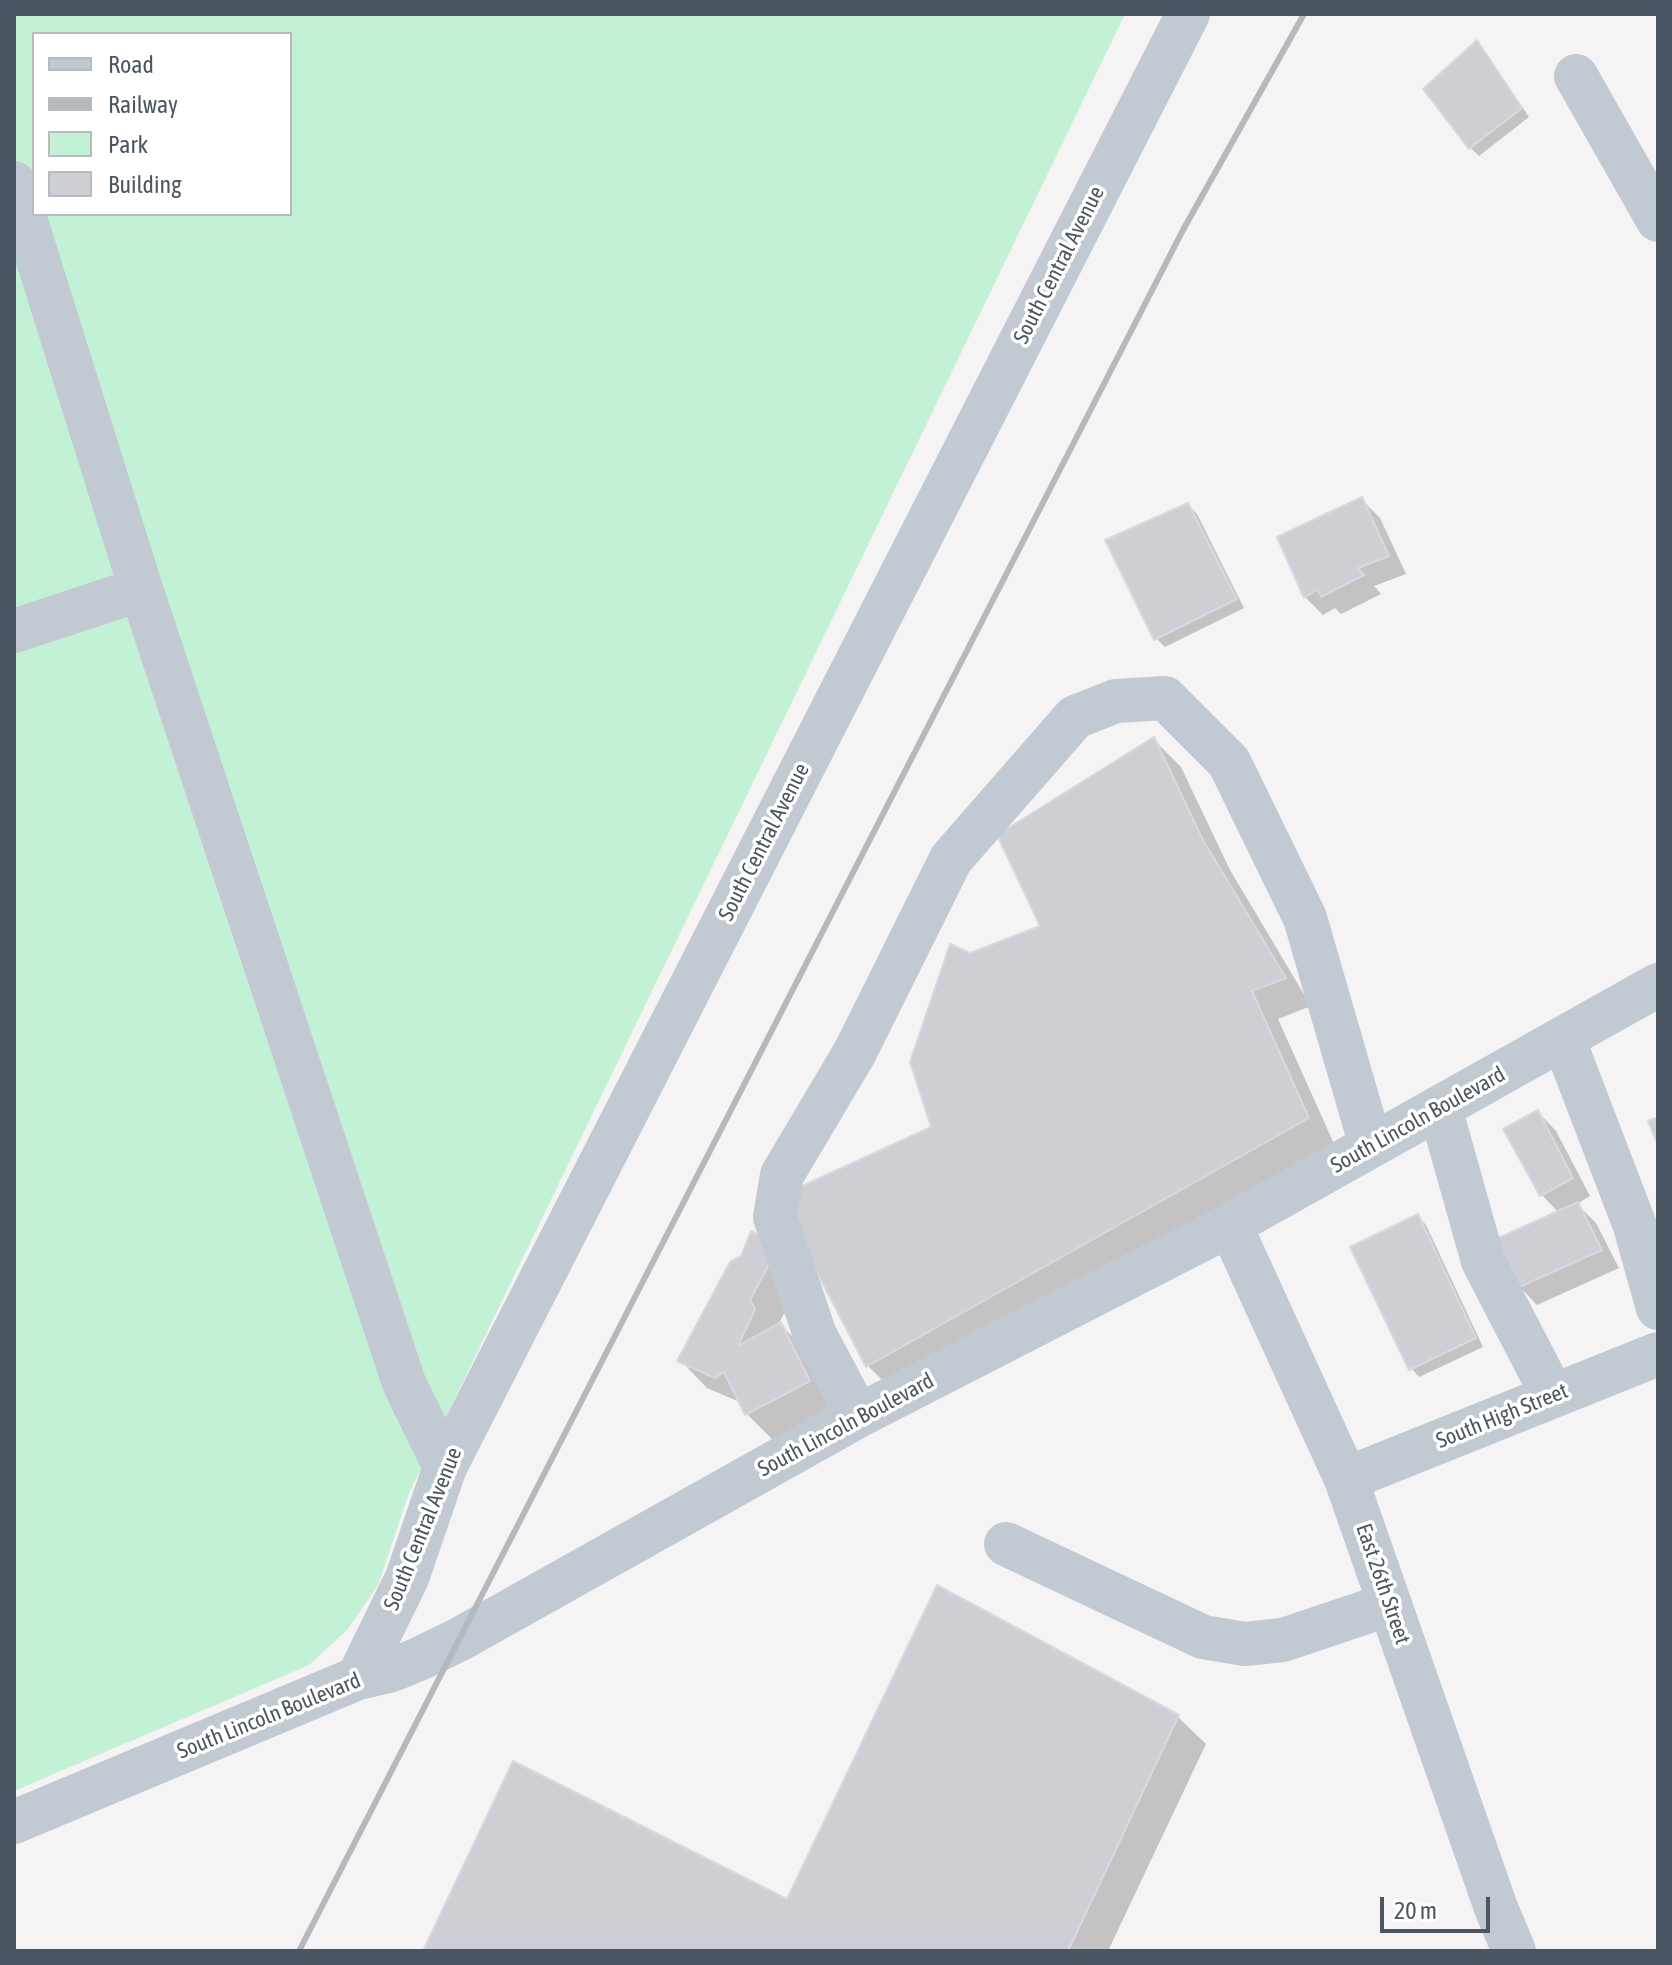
<!DOCTYPE html>
<html>
<head>
<meta charset="utf-8">
<style>
  body { margin:0 }
  #map { position:relative; width:1672px; height:1965px; overflow:hidden; background:#f5f3f3; font-family:"Asap Condensed",sans-serif }
  canvas { display:block }
  .frame { position:absolute; inset:0; border:16px solid #4a5661; pointer-events:none }
  .legend { position:absolute; left:32px; top:32px; width:260px; height:184px; box-sizing:border-box; background:#fff; border:2px solid #b7bbc0; margin:0; padding:10px 14px; list-style:none; font-size:24px; color:#4a5661 }
  .legend li { display:flex; align-items:center; gap:16px; height:40px }
  .legend b { width:40px; border:2px solid #b7bbc0 }
  .scale { position:absolute; left:1380px; top:1897px; width:110px; height:36px; box-sizing:border-box; border:4px solid #4a5661; border-top:0; padding-left:10px; font-size:24px; line-height:28px; white-space:nowrap; color:#4a5661; -webkit-text-stroke:6px #fff; paint-order:stroke }
</style>
</head>
<body>
<div id="map">
<canvas width="1672" height="1965"></canvas>
<div class="frame"></div>
<ul class="legend">
<li><b style="height:10px;background:#c1cad2"></b>Road</li>
<li><b style="height:10px;background:#b5b8bd"></b>Railway</li>
<li><b style="height:22px;background:#c3f1d5"></b>Park</li>
<li><b style="height:22px;background:#cdcfd5"></b>Building</li>
</ul>
<div class="scale">20 m</div>
</div>
<script>
const ctx = document.querySelector('canvas').getContext('2d');
ctx.lineJoin = 'round';
function fillPath(path, color) { ctx.fillStyle = color; ctx.fill(path, 'evenodd'); }
const shape = rows => new Path2D(rows.map(r => 'M' + r).join(''));
function trace(path, color, width, dash) { ctx.strokeStyle = color; ctx.lineWidth = width; ctx.lineCap = dash ? 'butt' : 'round'; ctx.setLineDash(dash || []); ctx.stroke(path); }
function write(font, color, halo, rows, align = 'center') {
  ctx.font = font + ' "Asap Condensed",sans-serif'; ctx.lineWidth = 7; ctx.setLineDash([]); ctx.textBaseline = 'middle'; ctx.strokeStyle = halo; ctx.fillStyle = color; for (const [text, x, y, turn = 0] of rows) {
    ctx.save(); ctx.translate(x, y); ctx.rotate((+turn || 0) * Math.PI / 180); ctx.textAlign = isNaN(turn) ? turn : align; if (halo) ctx.strokeText(text, 0, 0); ctx.fillText(text, 0, 0); ctx.restore();
  }
}
const green = shape([
  [14,14,1125,14,409,1493,378,1585,348,1629,309,1665,14,1791],
  [34,34,290,34,290,214,34,214]
]);
const shadow = shape([
  [1477,43,1485,51,1529,117,1479,156,1470,147],
  [1362,500,1380,518,1406,574,1374,586,1381,594,1341,614,1335,608,1323,615,1305,597],
  [1188,505,1197,514,1244,608,1165,647,1156,638],
  [1154,740,1181,767,1230,870,1311,1006,1278,1019,1335,1146,895,1393,868,1366,934,1128,970,955,1042,927],
  [1538,1112,1556,1131,1590,1196,1577,1204,1596,1223,1619,1268,1537,1305,1519,1286,1559,1213,1542,1195],
  [1418,1216,1426,1225,1483,1347,1419,1377,1411,1368],
  [742,1257,805,1275,779,1323,808,1352,836,1409,774,1441,747,1414,742,1403,707,1388,680,1360],
  [938,1588,1178,1717,1206,1744,1108,1951,425,1951,788,1901]
]);
const building = shape([
  [1477,40,1522,108,1469,149,1423,89,1477,40],
  [1362,497,1389,556,1358,568,1364,575,1321,597,1318,589,1304,598,1277,537,1362,497],
  [1188,503,1237,599,1154,640,1105,540,1188,503],
  [1154,737,1203,840,1286,978,1252,991,1309,1118,866,1367,778,1197,931,1127,910,1062,950,944,970,953,1040,926,997,835,1154,737],
  [1538,1110,1573,1178,1540,1196,1503,1129,1538,1110],
  [1658,1117,1658,1140,1656,1141,1648,1121,1658,1117],
  [1578,1202,1602,1250,1517,1288,1494,1240,1578,1202],
  [1418,1214,1476,1338,1409,1370,1350,1247,1418,1214],
  [751,1231,779,1246,750,1300,755,1309,738,1346,781,1322,810,1381,745,1415,724,1372,715,1378,677,1361,730,1262,741,1256,751,1231],
  [937,1585,1179,1715,1068,1951,423,1951,513,1761,787,1899,937,1585]
]);
const minor = shape([
  [1576,76,1658,220],
  [14,183,141,589],
  [14,631,141,589,404,1383,445,1467],
  [1563,1038,1635,1226,1658,1308],
  [1440,1108,1483,1261,1553,1396],
  [1230,1225,1346,1479,1496,1908,1514,1951],
  [858,1416,815,1335,775,1217,782,1175,855,1052,951,859,1075,717,1116,701,1165,698,1229,762,1305,918,1371,1146],
  [1346,1479,1658,1354],
  [1006,1544,1203,1637,1245,1644,1283,1640,1390,1604],
  [358,1678,407,1578,445,1467,1188,14],
  [14,1822,358,1678,392,1670,419,1659,460,1639,858,1416,1230,1225,1658,985]
]);
const rail = shape([
  [299,1951,1183,230,1304,14]
]);
const streetNames = [
  ["South Central Avenue",1059,265,-63],
  ["South Central Avenue",764,842,-63],
  ["South Lincoln Boulevard",1418,1120,-29],
  ["South High Street",1502,1416,-22],
  ["South Lincoln Boulevard",846,1425,-28],
  ["South Central Avenue",423,1529,-68],
  ["East 26th Street",1383,1584,71],
  ["South Lincoln Boulevard",269,1716,-22]
];
fillPath(green, '#c3f1d5');
fillPath(shadow, '#0003');
fillPath(building, '#cdcfd5');
trace(building, '#d7d9de', 2);
trace(minor, '#c1cad2', 44);
trace(rail, '#b5b8bd', 6);
write('22px', '#4a5661', '#fff', streetNames);
</script>
</body>
</html>
